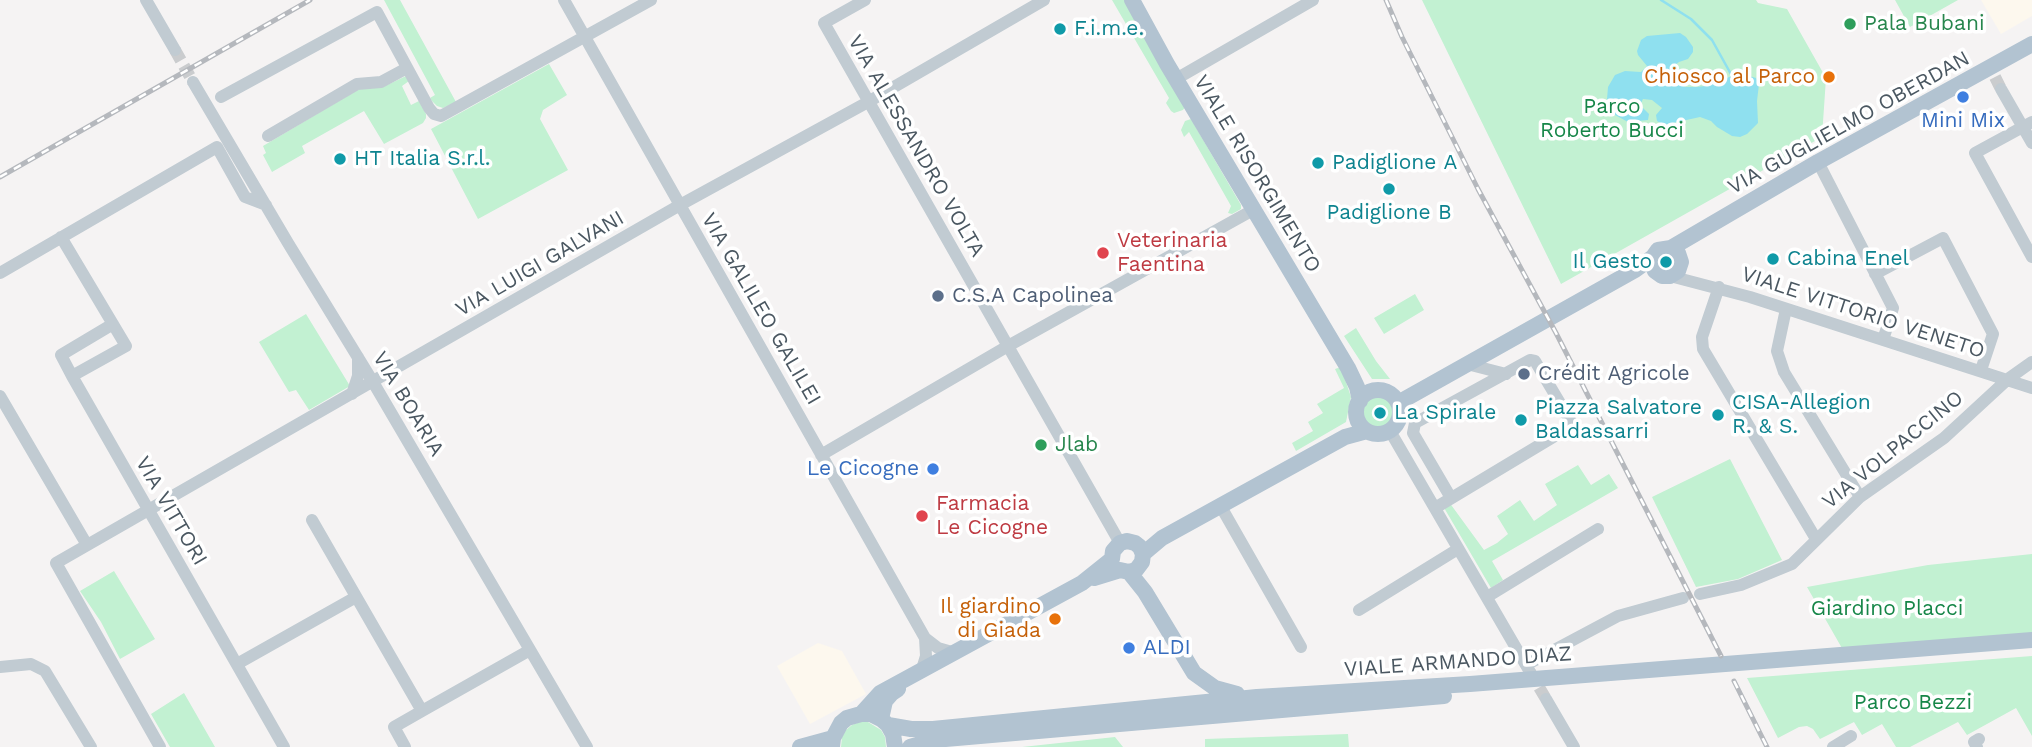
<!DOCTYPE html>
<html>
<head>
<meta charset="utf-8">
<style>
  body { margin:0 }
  canvas { display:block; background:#f5f3f3 }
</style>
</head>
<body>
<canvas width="2032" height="747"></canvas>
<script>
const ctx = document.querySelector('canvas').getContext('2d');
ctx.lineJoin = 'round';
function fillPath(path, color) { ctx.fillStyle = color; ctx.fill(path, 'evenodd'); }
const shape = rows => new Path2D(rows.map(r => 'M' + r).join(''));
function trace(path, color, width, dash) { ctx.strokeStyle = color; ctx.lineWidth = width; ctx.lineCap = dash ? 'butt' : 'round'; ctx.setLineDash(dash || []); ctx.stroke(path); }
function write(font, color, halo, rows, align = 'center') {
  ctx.font = font + ' "Work Sans",sans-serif'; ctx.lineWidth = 7; ctx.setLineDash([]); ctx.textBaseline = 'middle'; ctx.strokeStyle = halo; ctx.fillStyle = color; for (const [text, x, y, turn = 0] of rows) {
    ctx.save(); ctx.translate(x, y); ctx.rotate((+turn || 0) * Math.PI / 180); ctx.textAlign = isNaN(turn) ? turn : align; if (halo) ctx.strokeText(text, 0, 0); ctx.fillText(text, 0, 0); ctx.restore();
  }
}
const commercial = shape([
  [1981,0,2032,0,2032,16,2001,34],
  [818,643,842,651,866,694,810,724,777,666]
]);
const green = shape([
  [384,0,400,0,456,102,443,108,437,106,432,101,430,98,435,95],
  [1112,0,1126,0,1185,107,1183,110,1174,113,1171,111,1166,103,1169,98],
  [1422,0,1756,0,1758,3,1787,9,1826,78,1822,137,1561,284],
  [1895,0,1958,0,1910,27],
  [549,64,567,95,543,110,540,119,568,170,478,219,431,129],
  [406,76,409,81,402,86,411,105,419,101,426,114,426,118,423,123,384,144,364,111,302,146,305,153,272,172,263,155,266,153,263,146,359,89,383,87],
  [1191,119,1241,205,1241,209,1232,214,1228,213,1231,206,1189,132,1184,137,1181,130,1185,121],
  [1415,294,1424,310,1384,334,1374,318],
  [306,314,350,386,309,410,296,390,289,392,259,342],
  [1356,328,1376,361,1390,379,1372,379,1344,336],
  [1341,367,1351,397,1346,422,1296,451,1292,443,1313,431,1308,422,1323,413,1317,404,1344,388,1335,369],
  '1362 412a16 16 0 1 1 32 0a16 16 0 1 1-32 0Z',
  [1730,459,1782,560,1738,579,1696,587,1652,497],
  [1578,465,1591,485,1609,474,1618,488,1492,561,1503,580,1491,588,1443,506,1449,502,1484,550,1497,543,1508,534,1497,516,1520,500,1534,521,1557,505,1545,484],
  [2032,554,2032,634,1843,650,1807,587,1928,565],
  [114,571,155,639,120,659,101,622,80,591],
  [2032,656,2032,736,2016,708,1967,735,1958,722,1910,747,1896,747,1882,724,1862,735,1854,722,1820,739,1813,729,1807,726,1799,727,1778,738,1747,678],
  [184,693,215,747,170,747,151,714],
  [860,722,868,722,881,730,885,737,886,747,841,747,842,737,846,730,852,725],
  [1348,734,1349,747,1205,747,1205,739],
  [1115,737,1123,747,1022,747]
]);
const water = shape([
  [1680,33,1686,37,1693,47,1693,52,1688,59,1679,62,1670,69,1671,76,1678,84,1686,87,1697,87,1705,86,1732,76,1742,74,1756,78,1759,84,1757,101,1758,123,1747,134,1740,137,1732,136,1717,127,1711,121,1700,117,1664,125,1657,121,1656,115,1662,108,1652,100,1643,99,1640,105,1649,114,1648,120,1628,122,1615,115,1610,107,1607,99,1608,87,1615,75,1625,71,1641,72,1647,66,1638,55,1637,51,1641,40,1647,36]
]);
const stream = shape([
  [1661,0,1691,19,1712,40,1732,76]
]);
const minorTunnel = shape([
  [175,50,193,82],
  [1995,77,2001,89],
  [1530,672,1546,699]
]);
const minor = shape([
  [146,0,175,50],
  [564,0,925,638,926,656,922,669],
  [865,0,824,23,1120,543],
  [1176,79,1313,0],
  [193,82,288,243,373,382,587,747],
  [2001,89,2032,143],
  [221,97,377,12,429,108,434,114,441,116,651,0],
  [2032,122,1975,153,2032,257],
  [268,136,357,84,381,82,407,68],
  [1818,162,1893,308,1883,340],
  [61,237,126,346,72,376,284,747],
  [0,273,217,147,245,197,266,205],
  [1875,274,1943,238,1993,334,1981,370],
  [1670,276,1750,297,2032,388],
  [1719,287,1702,337,1703,349,1816,539],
  [1786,309,1777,351,1784,372,1860,497],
  [1467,364,1506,374],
  [72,376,61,355,113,324],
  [352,394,358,376,358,357],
  [0,396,87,545],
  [1390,431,1530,672],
  [821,455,1008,346,1253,210],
  [1220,505,1301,647],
  [1435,508,1573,425,1535,361,1530,360,1415,423,1413,433,1451,498],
  [312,520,422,711,530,650],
  [1700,594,1741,585,1792,564,1860,497,1944,438,2008,379,2032,362],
  [1487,597,1598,529],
  [1359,610,1458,549],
  [925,638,938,648,952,652],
  [237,664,356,597],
  [1526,665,1618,616,1683,598],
  [0,667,31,664,45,671,91,747],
  [1546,699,1574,747],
  [160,747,56,563,680,205,868,102,1044,0],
  [405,747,394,727,422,711],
  [1833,747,1851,736],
  [1977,747,1974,742,1979,739]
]);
const major = shape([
  [1132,0,1167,64,1348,368,1357,387,1360,401],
  [1653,257,1652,264,1655,271,1662,276,1670,276,1678,271,1681,262,1678,253,1671,248],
  '1356 412a22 22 0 1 1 44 0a22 22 0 1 1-44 0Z',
  [1398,403,1635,270,1653,257,1658,250,1671,248,1818,162,2032,44],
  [1129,572,1145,592,1194,673,1215,688,1237,694],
  [1094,578,1120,570,1129,572,1136,570,1142,562,1143,554,1162,538,1345,437,1367,431],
  [861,714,880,693,1082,583,1112,559,1113,551,1120,543,1127,541,1135,543,1140,547,1143,554],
  [881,719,885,701,892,693,898,689],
  [888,725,911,729,933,729,1257,697,1470,684,2032,640],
  [800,747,833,738],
  [832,747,833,738,841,723,847,718,861,714,871,714,881,719,888,725,893,734,895,747],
  [910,747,934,740,1444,696]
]);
const rail = shape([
  [1386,0,1402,37,1478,189,1556,333,1721,656],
  [0,177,310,0],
  [1734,681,1767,747]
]);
const markers = [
  [1850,24,7,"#2e9e5b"],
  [1060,29,7,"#0f9aa8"],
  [1829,77,7,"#e8710a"],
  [1963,97,7,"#3f7fe0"],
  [340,159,7,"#0f9aa8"],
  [1318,163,7,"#0f9aa8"],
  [1389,189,7,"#0f9aa8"],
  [1103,253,7,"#e0444e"],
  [1773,259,7,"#0f9aa8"],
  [1666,262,7,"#0f9aa8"],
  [938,296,7,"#5c6f8a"],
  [1524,374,7,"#5c6f8a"],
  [1380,413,7,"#0f9aa8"],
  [1718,415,7,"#0f9aa8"],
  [1521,420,7,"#0f9aa8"],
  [1041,445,7,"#2e9e5b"],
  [933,469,7,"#3f7fe0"],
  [922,516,7,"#e0444e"],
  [1055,619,7,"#e8710a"],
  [1129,648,7,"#3f7fe0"]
];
const leisureNames = [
  ["Pala Bubani",1864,24],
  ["Jlab",1055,445]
];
const cultureNames = [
  ["F.i.m.e.",1074,29],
  ["HT Italia S.r.l.",354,159],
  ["Padiglione A",1332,163],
  ["Padiglione B",1389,213,"center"],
  ["Cabina Enel",1787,259],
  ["Il Gesto",1652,262,"right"],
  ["CISA-Allegion",1732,403],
  ["R. & S.",1732,427],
  ["Piazza Salvatore",1535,408],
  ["Baldassarri",1535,432],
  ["La Spirale",1394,413]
];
const foodNames = [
  ["Chiosco al Parco",1815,77],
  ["Il giardino",1041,607],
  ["di Giada",1041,631]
];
const parkNames = [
  ["Parco",1612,107],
  ["Roberto Bucci",1612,131],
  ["Giardino Placci",1887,609],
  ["Parco Bezzi",1913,703]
];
const shopNames = [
  ["Mini Mix",1963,121],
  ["Le Cicogne",919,469,"right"],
  ["ALDI",1143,648,"left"]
];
const streetNames = [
  ["VIA GUGLIELMO OBERDAN",1849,123,-29],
  ["VIA ALESSANDRO VOLTA",916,146,60],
  ["VIALE RISORGIMENTO",1257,174,59],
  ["VIA LUIGI GALVANI",540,264,-30],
  ["VIA GALILEO GALILEI",761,309,60],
  ["VIALE VITTORIO VENETO",1863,313,18],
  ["VIA BOARIA",408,404,59],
  ["VIA VOLPACCINO",1893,450,-39],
  ["VIA VITTORI",171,511,60],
  ["VIALE ARMANDO DIAZ",1458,662,-4]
];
const healthNames = [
  ["Veterinaria",1117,241],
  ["Faentina",1117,265],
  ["Farmacia",936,504],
  ["Le Cicogne",936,528]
];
const serviceNames = [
  ["C.S.A Capolinea",952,296],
  ["Crédit Agricole",1538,374]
];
fillPath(commercial, '#fdf8ee');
fillPath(green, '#c2f1d2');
fillPath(water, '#8fe0ef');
trace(stream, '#8fe0ef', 2.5);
trace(minorTunnel, '#caccce', 12, [12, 6]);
trace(minor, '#c1cbd2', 12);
trace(major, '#b2c3d1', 16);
trace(rail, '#b5b8bd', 5);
trace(rail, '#fff', 2.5, [8]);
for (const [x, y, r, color] of markers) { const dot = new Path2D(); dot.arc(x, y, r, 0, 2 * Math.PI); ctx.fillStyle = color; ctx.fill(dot); trace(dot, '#fff', 2.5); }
write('21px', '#27864d', '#fff', leisureNames, 'left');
write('21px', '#0d838f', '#fff', cultureNames, 'left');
write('21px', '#c56008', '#fff', foodNames, 'right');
write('21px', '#168648', '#fff', parkNames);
write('21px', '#366cbe', '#fff', shopNames);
write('21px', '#4a5761', '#fff', streetNames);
write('21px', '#be3a42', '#fff', healthNames, 'left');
write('21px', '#4e5e75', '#fff', serviceNames, 'left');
</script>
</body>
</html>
